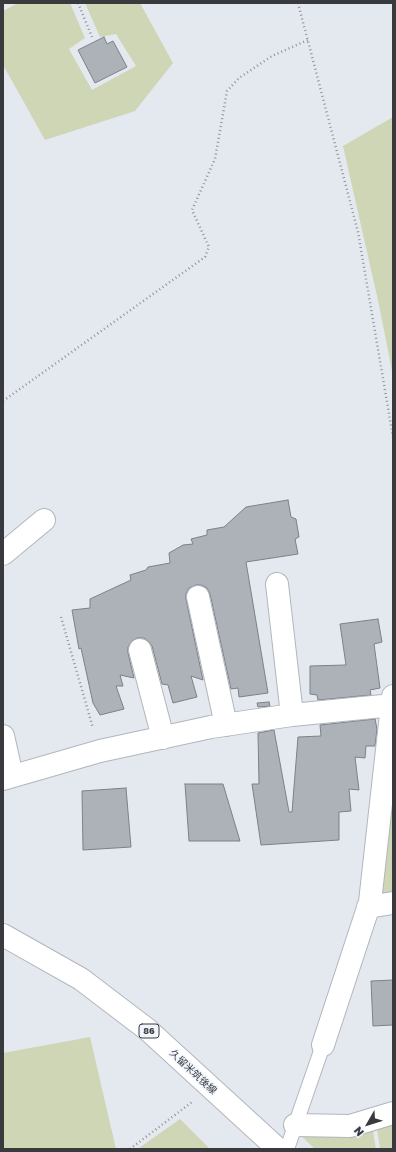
<!DOCTYPE html>
<html>
<head>
<meta charset="utf-8">
<style>
  body { margin:0 }
  #map { position:relative; width:396px; height:1152px; overflow:hidden; background:#e4e9f0; font-family:"Golos Text",sans-serif }
  canvas { display:block }
  .frame { position:absolute; inset:0; border:4px solid #383a3d; pointer-events:none }
  .north { position:absolute; left:348px; top:1104px; width:40px; height:40px; -webkit-text-stroke:3px #f1f6fe; paint-order:stroke; rotate:231deg; font-size:11px; font-weight:700; line-height:16px; text-align:center; color:#383a3d }
  .north::after { content:''; display:block; margin:auto; width:14px; height:18px; background:#383a3d; clip-path:polygon(50% 0,100% 100%,50% 72%,0 100%) }
</style>
</head>
<body>
<div id="map">
<canvas width="396" height="1152"></canvas>
<div class="frame"></div>
<div class="north">N</div>
</div>
<script>
const ctx = document.querySelector('canvas').getContext('2d');
ctx.lineJoin = 'round';
function fillPath(path, color) { ctx.fillStyle = color; ctx.fill(path, 'evenodd'); }
const shape = rows => new Path2D(rows.map(r => 'M' + r).join(''));
function trace(path, color, width, dash) { ctx.strokeStyle = color; ctx.lineWidth = width; ctx.lineCap = dash ? 'butt' : 'round'; ctx.setLineDash(dash || []); ctx.stroke(path); }
function write(font, color, halo, rows, align = 'center') {
  ctx.font = font + ' "Golos Text","Noto Sans JP",sans-serif'; ctx.lineWidth = 3; ctx.setLineDash([]); ctx.textBaseline = 'middle'; ctx.strokeStyle = halo; ctx.fillStyle = color; for (const [text, x, y, turn = 0] of rows) {
    ctx.save(); ctx.translate(x, y); ctx.rotate((+turn || 0) * Math.PI / 180); ctx.textAlign = isNaN(turn) ? turn : align; if (halo) ctx.strokeText(text, 0, 0); ctx.fillText(text, 0, 0); ctx.restore();
  }
}
const green = shape([
  [18,3,70,3,85,38,69,49,92,90,136,66,116,34,100,37,85,3,140,3,173,63,135,111,45,140,3,65,3,11],
  [393,117,393,376,379,305,343,146],
  [393,759,393,897,380,900],
  [90,1037,116,1149,3,1149,3,1053],
  [180,1119,210,1149,139,1148],
  [393,1123,393,1149,380,1149,377,1129],
  [373,1131,376,1149,315,1149,299,1134]
]);
const building = shape([
  [104,37,107,44,113,41,127,67,95,83,78,50,104,37],
  [288,500,291,517,296,519,299,537,295,539,298,554,246,562,268,693,239,697,238,688,231,689,210,594,207,588,201,585,196,585,189,588,186,594,186,599,203,680,191,676,197,697,173,703,168,685,162,684,152,646,149,642,144,638,137,638,132,641,128,647,128,653,134,678,120,675,123,686,116,686,124,709,100,715,93,703,81,648,79,649,72,610,90,608,90,599,131,580,130,575,146,570,148,567,170,563,169,553,183,545,193,544,191,539,207,535,207,530,224,527,246,507,288,500],
  [378,619,382,642,374,644,380,688,370,690,371,695,318,700,317,695,310,694,310,666,346,665,340,624,378,619],
  [269,702,270,706,258,707,257,703,269,702],
  [375,719,377,729,375,746,366,746,365,758,355,757,359,790,349,789,351,811,339,812,339,840,261,845,252,784,259,784,258,733,274,730,289,812,292,812,298,737,321,736,320,725,375,719],
  [185,784,223,784,240,841,189,841,185,784],
  [126,788,131,847,83,850,82,791,126,788],
  [393,980,393,1025,373,1026,371,981,393,980]
]);
const path = shape([
  [78,3,92,37],
  [298,3,358,232,393,437],
  [3,401,205,257,209,247,192,210,215,159,227,91,239,78,272,56,308,40],
  [61,617,93,728],
  [130,1149,192,1102]
]);
const lane = shape([
  [287,1149,323,1045]
]);
const street = shape([
  [3,554,44,520],
  [277,584,292,715],
  [198,597,226,725],
  [140,650,163,738],
  [3,736,12,776],
  [3,779,100,751,211,727,292,715,393,705],
  [368,907,393,903],
  [323,1045,370,902,393,696],
  [295,1125,350,1126,393,1113]
]);
const primary = shape([
  [3,935,81,979,148,1030,278,1149]
]);
const shields = [
  [149,1031,20]
];
const shieldNames = [
  ["86",149,1031]
];
const streetNames = [
  ["久留米筑後線",193,1072,43]
];
fillPath(green, '#ced6b6');
fillPath(building, '#adb1b8');
trace(building, '#7c8087', 1);
trace(lane, '#b1b6bd', 16);
trace(street, '#b1b6bd', 24);
trace(primary, '#b1b6bd', 24);
trace(path, '#909398', 2.5, [1, 3]);
trace(lane, '#fff', 14);
trace(street, '#fff', 22);
trace(primary, '#fff', 22);
for (const [x, y, w] of shields) { const box = new Path2D(); box.roundRect(x - w / 2, y - 7, w, 14, 3); ctx.fillStyle = '#f1f6fe'; ctx.fill(box); trace(box, '#383a3d', 1); }
write('bold 9px', '#383a3d', null, shieldNames);
write('10px', '#383a3d', '#f1f6fe', streetNames);
</script>
</body>
</html>
